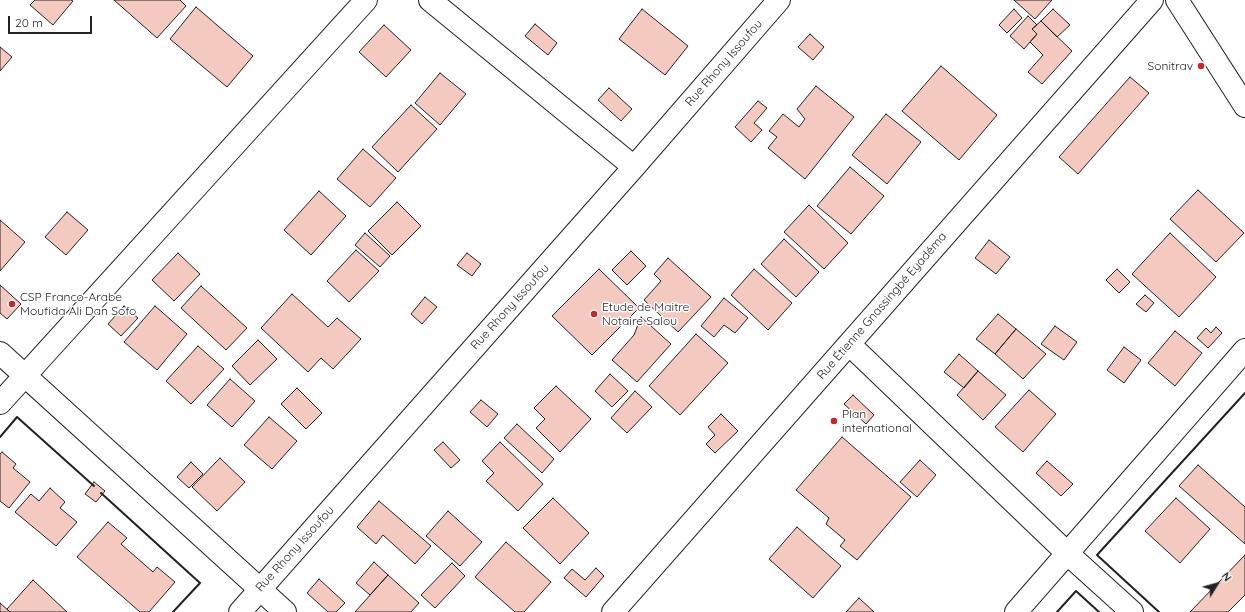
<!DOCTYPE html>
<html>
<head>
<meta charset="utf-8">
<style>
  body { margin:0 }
  #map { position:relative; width:1245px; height:612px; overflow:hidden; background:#fff; font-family:Quicksand,sans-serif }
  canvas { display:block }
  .north { position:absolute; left:1197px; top:564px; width:40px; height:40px; -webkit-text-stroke:3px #fff; paint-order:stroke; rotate:53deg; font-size:11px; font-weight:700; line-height:16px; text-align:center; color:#222 }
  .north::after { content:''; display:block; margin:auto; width:14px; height:18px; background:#222; clip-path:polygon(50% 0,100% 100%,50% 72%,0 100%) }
  .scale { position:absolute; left:8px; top:16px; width:84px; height:18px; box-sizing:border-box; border:2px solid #222; border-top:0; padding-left:5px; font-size:12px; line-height:14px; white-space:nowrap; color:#222; -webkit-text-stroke:3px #fff; paint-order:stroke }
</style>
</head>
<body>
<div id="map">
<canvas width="1245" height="612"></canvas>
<div class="north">N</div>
<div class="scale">20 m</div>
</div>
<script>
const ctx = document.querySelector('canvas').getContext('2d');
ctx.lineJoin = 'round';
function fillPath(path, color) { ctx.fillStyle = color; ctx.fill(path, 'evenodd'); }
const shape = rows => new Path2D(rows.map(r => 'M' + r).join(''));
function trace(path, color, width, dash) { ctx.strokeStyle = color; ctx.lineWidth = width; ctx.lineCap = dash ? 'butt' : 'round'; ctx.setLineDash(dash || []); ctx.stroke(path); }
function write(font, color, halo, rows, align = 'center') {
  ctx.font = font + ' Quicksand,sans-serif'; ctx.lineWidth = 3; ctx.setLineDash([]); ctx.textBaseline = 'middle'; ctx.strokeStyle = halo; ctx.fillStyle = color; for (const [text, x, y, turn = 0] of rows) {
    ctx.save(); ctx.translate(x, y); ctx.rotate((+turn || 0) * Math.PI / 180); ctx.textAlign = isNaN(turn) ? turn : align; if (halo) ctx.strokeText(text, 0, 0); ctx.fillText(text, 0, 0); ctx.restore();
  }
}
const building = shape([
  [35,0,71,0,73,1,53,25,30,5,35,0],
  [114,0,180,0,186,6,157,38,114,0],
  [1014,0,1052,0,1035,19,1014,0],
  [196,7,253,56,227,87,170,39,196,7],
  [642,9,688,46,665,75,619,39,642,9],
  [1014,9,1022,18,1007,33,999,25,1014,9],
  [1053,9,1070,25,1057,37,1041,21,1053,9],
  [1028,16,1037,25,1032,29,1037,34,1024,49,1010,36,1028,16],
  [1041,21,1072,51,1042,84,1028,72,1043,55,1030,42,1037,34,1032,29,1041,21],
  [535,24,557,43,548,55,525,36,535,24],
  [384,25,411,50,386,77,359,52,384,25],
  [810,34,824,47,813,60,798,47,810,34],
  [0,47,12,57,0,71,0,47],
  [941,66,997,115,959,160,902,111,941,66],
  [440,73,466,94,440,125,415,103,440,73],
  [1130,77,1149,93,1078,174,1059,157,1130,77],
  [816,86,854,117,805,179,768,148,777,137,769,131,783,114,799,127,805,119,797,109,816,86],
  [609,88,632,109,621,121,598,100,609,88],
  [758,101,767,108,754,123,762,130,751,142,735,127,758,101],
  [411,105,437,129,398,172,372,147,411,105],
  [886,114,921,142,887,184,852,155,886,114],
  [363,149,396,178,370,207,337,179,363,149],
  [850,167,884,196,851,234,817,206,850,167],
  [1198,190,1244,233,1216,262,1170,219,1198,190],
  [319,191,346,216,311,255,284,230,319,191],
  [397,202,421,226,392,255,368,231,397,202],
  [809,205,848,243,824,269,784,232,809,205],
  [67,212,88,230,66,255,45,237,67,212],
  [0,220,25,242,0,271,0,220],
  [365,233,390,256,380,267,355,245,365,233],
  [1170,233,1216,277,1179,317,1132,274,1170,233],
  [784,239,819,272,796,297,761,264,784,239],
  [989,240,1010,257,996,274,975,258,989,240],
  [356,250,379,271,349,302,327,281,356,250],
  [631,251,646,266,627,285,612,270,631,251],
  [178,253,200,274,174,301,152,280,178,253],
  [467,253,481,264,472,276,457,265,467,253],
  [668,258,711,297,678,332,644,300,661,281,654,274,668,258],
  [599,269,639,308,592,355,552,316,599,269],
  [754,269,792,303,768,330,731,295,754,269],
  [1117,269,1130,282,1119,293,1106,280,1117,269],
  [0,285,21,304,7,319,0,313,0,285],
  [201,286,247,328,226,350,181,308,201,286],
  [292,294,328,327,337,318,361,339,333,369,321,358,308,372,261,328,292,294],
  [1145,295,1154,303,1146,312,1136,304,1145,295],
  [425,297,437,307,422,324,411,314,425,297],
  [724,298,748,318,735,333,724,325,714,337,701,326,724,298],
  [124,306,138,318,121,336,108,324,124,306],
  [155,306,187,334,157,370,124,342,155,306],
  [998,314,1016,329,995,354,976,339,998,314],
  [641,317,671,344,637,382,612,360,634,335,641,317],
  [1055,326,1077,342,1064,360,1041,344,1055,326],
  [1216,327,1222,333,1208,348,1197,338,1206,328,1211,333,1216,327],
  [1016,329,1046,354,1023,379,995,354,1016,329],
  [1175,331,1202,353,1175,386,1148,363,1175,331],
  [696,334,728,363,680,415,649,386,696,334],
  [258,340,277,359,250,385,232,366,258,340],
  [198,346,224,369,191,404,166,381,198,346],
  [1124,347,1141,360,1124,383,1107,370,1124,347],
  [959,354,978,371,964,388,944,372,959,354],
  [978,371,1006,395,983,420,957,395,978,371],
  [610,374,628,391,612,407,595,391,610,374],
  [230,379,255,401,232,427,207,405,230,379],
  [556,386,591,419,560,452,536,428,545,419,534,408,556,386],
  [297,388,322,413,306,429,281,404,297,388],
  [1029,390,1056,414,1023,452,995,427,1029,390],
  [635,391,652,407,627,433,611,418,635,391],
  [853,395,874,415,866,424,844,404,853,395],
  [481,400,498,414,487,427,470,412,481,400],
  [721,414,738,431,715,453,706,444,715,435,708,427,721,414],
  [269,417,297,441,272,469,244,445,269,417],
  [517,424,554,459,542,473,504,438,517,424],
  [842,437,911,497,857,560,840,546,845,540,826,524,829,518,796,490,842,437],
  [443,442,460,460,451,468,434,450,443,442],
  [500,442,543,484,518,511,486,481,494,473,482,461,500,442],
  [2,452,16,464,13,468,30,482,9,508,0,501,0,454,2,452],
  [220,458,245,482,217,511,192,487,220,458],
  [920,460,936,475,917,497,900,482,920,460],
  [1047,461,1073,484,1061,496,1036,473,1047,461],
  [191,462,203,474,189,488,177,477,191,462],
  [1198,465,1245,507,1245,544,1179,486,1198,465],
  [94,482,105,491,96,502,85,494,94,482],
  [50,488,65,502,60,508,77,522,56,546,15,512,31,494,39,501,50,488],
  [553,498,589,533,560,564,523,528,553,498],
  [1176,498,1210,529,1180,563,1145,531,1176,498],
  [379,501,431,546,415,564,383,535,376,544,357,527,379,501],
  [448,511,482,542,460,566,426,536,448,511],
  [108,522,127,538,121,544,153,572,157,567,175,582,149,612,140,612,77,557,108,522],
  [797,527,841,566,813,598,769,559,797,527],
  [506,542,551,582,524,612,515,612,475,577,506,542],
  [1245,555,1245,595,1228,612,1190,612,1245,555],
  [374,562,388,575,370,595,356,583,374,562],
  [452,563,465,576,435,608,421,595,452,563],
  [596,568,604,576,586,597,564,578,572,569,585,580,596,568],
  [388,575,419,603,411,612,355,612,388,575],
  [319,579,345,603,336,612,328,612,307,593,319,579],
  [33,580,67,612,10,612,7,609,33,580],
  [859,598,874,612,846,612,859,598],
  [0,603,10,612,0,612,0,603]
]);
const street = shape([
  [430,0,634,167],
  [849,344,1068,554,1132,612],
  [0,353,285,612],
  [0,403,366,0],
  [240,612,634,167,779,0],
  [613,612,1152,0],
  [1016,612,1245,350]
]);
const secondary = shape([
  [1177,0,1245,106]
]);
const wall = shape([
  [0,437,17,417,94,486],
  [101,493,200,583,173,612],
  [1057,612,1076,591,1099,612],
  [1159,612,1097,555,1245,393]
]);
const markers = [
  [1201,66,4,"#c62828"],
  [12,304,4,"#c62828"],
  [594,314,4,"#c62828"],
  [834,421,4,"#c62828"]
];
const streetNames = [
  ["Rue Rhony Issoufou",724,63,-49],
  ["Rue Étienne Gnassingbé Eyadéma",882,306,-49],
  ["Rue Rhony Issoufou",510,307,-48],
  ["Rue Rhony Issoufou",295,549,-48]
];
const poiNames = [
  ["Sonitrav",1193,66,"right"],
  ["CSP Franco-Arabe",20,297],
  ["Moufida Ali Dan Sofo",20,311],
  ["Etude de Maitre",602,307],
  ["Notaire Salou",602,321],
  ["Plan",842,414],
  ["international",842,428]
];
fillPath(building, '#f3c9c0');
trace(building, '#222', 1);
trace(street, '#222', 24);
trace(secondary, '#222', 24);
trace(street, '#fff', 22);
trace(secondary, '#fff', 22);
trace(wall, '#222', 2);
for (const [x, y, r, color] of markers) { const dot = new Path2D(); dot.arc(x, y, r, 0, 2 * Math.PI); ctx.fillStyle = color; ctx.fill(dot); trace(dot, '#fff', 1.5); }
write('12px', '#222', '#fff', streetNames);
write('12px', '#222', '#fff', poiNames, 'left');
</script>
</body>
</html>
